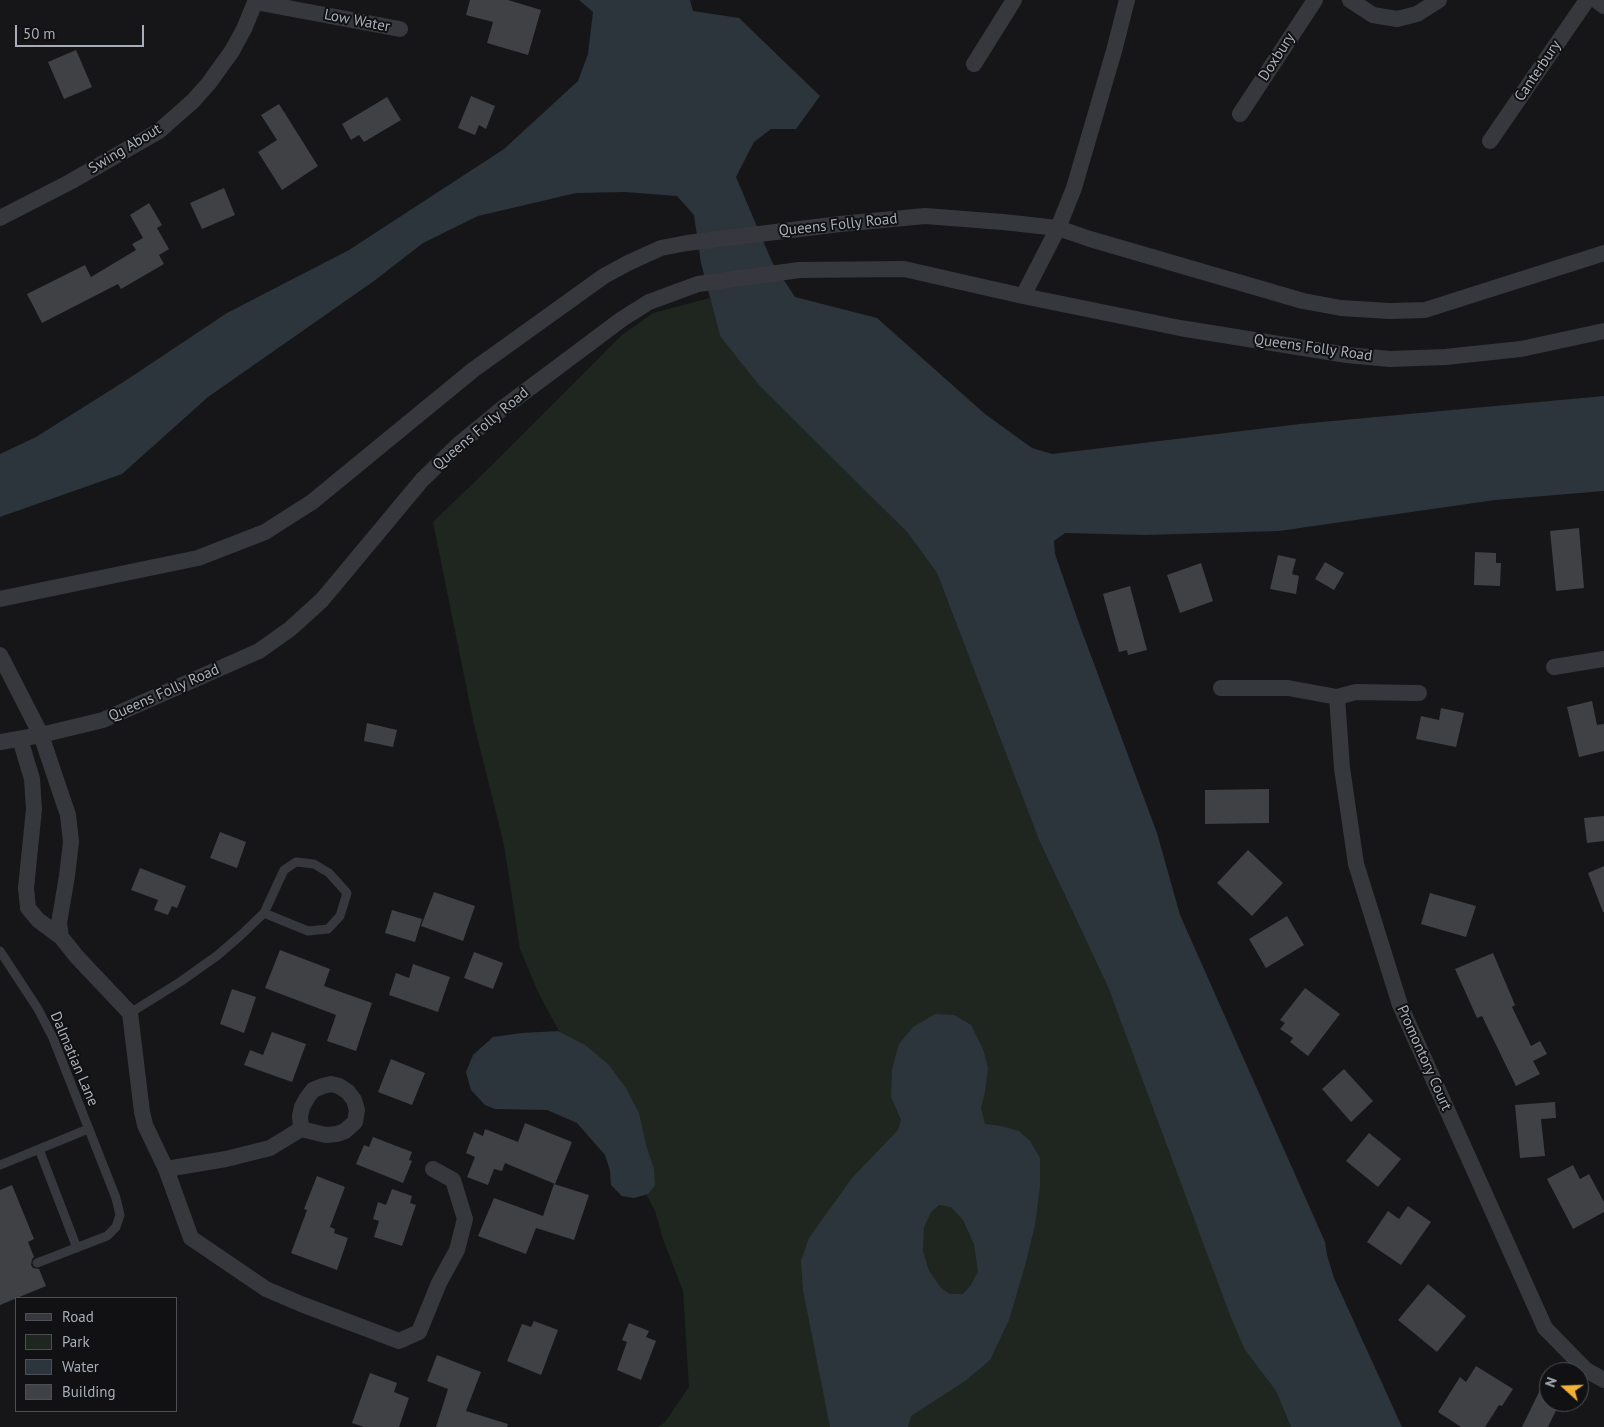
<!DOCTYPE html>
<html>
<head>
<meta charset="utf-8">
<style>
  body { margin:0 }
  #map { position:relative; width:1604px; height:1427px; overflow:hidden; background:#161618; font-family:"PT Sans",sans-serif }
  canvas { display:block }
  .legend { position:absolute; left:15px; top:1297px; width:162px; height:115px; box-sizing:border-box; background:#111113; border:1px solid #4d4f55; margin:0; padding:6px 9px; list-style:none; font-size:15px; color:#a8adb8 }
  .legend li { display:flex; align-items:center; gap:10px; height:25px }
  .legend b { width:25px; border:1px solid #4d4f55 }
  .north { position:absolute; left:1539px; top:1362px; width:50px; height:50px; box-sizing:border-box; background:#111113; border:1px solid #4d4f55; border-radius:50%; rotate:290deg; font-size:14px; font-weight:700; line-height:20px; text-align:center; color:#a8adb8 }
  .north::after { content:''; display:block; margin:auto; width:18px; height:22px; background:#f2b134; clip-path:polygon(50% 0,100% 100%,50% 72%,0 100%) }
  .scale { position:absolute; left:15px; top:25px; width:129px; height:22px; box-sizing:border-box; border:2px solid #a8adb8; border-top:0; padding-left:6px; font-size:15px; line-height:18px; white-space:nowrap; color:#a8adb8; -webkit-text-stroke:4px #111113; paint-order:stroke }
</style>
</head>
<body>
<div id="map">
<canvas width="1604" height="1427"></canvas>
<ul class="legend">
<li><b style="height:6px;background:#37383d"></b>Road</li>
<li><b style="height:14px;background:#1e261f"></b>Park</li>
<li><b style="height:14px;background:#2c353c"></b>Water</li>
<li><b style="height:14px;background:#404145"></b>Building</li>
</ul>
<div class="north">N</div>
<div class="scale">50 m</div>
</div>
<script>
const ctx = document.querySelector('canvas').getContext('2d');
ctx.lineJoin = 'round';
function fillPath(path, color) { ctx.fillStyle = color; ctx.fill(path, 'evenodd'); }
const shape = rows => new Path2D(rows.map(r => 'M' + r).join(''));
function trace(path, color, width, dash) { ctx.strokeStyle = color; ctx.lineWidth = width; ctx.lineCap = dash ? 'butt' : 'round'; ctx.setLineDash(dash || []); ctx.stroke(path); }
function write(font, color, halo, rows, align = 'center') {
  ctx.font = font + ' "PT Sans",sans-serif'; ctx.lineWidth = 4; ctx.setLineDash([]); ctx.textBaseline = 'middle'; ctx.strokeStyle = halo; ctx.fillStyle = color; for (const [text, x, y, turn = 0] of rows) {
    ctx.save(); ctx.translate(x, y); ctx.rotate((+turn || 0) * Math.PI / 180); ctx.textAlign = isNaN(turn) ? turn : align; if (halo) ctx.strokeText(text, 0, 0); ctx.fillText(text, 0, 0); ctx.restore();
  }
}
const green = shape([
  [710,298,720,336,907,532,937,573,1039,840,1108,987,1245,1350,1276,1391,1291,1427,658,1427,665,1422,689,1387,683,1291,663,1239,655,1211,538,992,520,949,504,845,473,720,433,522,490,467,622,335,653,313]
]);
const water = shape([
  [579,0,690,0,693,11,739,18,820,96,796,129,771,129,754,142,736,177,772,262,795,297,877,318,985,414,1032,448,1052,454,1300,424,1604,396,1604,491,1495,500,1279,531,1144,535,1065,533,1054,541,1055,554,1081,629,1157,833,1180,915,1325,1242,1327,1255,1334,1278,1402,1427,1291,1427,1276,1391,1245,1350,1230,1315,1108,987,1039,840,937,573,907,532,759,385,720,336,701,263,694,215,677,196,625,192,576,193,478,216,423,243,374,281,208,397,122,474,0,517,0,454,36,437,125,381,227,313,349,250,504,149,578,81,588,54,593,12],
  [935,1014,954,1015,971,1025,983,1049,988,1068,985,1092,981,1108,985,1124,1001,1126,1019,1131,1030,1141,1040,1158,1040,1187,1035,1225,1025,1266,1009,1320,990,1360,965,1381,911,1416,908,1427,830,1427,803,1290,801,1261,809,1238,852,1178,898,1130,901,1120,891,1097,892,1069,899,1044,913,1027],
  [939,1205,951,1207,963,1220,974,1244,978,1271,971,1285,963,1294,950,1294,941,1288,929,1271,923,1251,924,1227,931,1212],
  [558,1031,585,1045,608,1064,626,1088,639,1113,646,1145,654,1169,655,1185,648,1194,634,1198,622,1196,611,1185,610,1170,605,1155,577,1123,547,1110,495,1109,485,1105,471,1090,466,1072,473,1055,493,1037,522,1033]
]);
const building = shape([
  [470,0,508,0,541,10,528,55,487,43,493,22,466,15],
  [76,50,92,87,64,99,48,62],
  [471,96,495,106,486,129,479,125,475,135,458,128],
  [387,97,401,120,364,142,359,135,351,140,342,124],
  [279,104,318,166,282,190,258,152,277,140,261,115],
  [224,188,235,215,202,229,190,203],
  [149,203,162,225,157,228,169,249,159,255,164,264,121,289,118,284,42,323,27,294,85,265,91,277,136,250,132,244,143,238,130,215],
  [1579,528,1584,588,1556,591,1550,531],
  [1475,552,1496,553,1496,563,1501,563,1500,586,1474,585],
  [1278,555,1296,559,1292,574,1299,576,1296,594,1270,589],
  [1325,562,1344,573,1334,590,1315,579],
  [1201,563,1213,601,1180,613,1167,575],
  [1130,586,1147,650,1128,655,1127,650,1119,652,1103,594],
  [1592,701,1597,725,1604,724,1604,751,1579,757,1567,707],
  [1441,708,1464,713,1456,747,1416,739,1421,716,1439,720],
  [367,723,397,730,393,747,364,741],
  [1269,789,1269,823,1205,824,1205,790],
  [1604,816,1604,841,1587,843,1584,818],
  [220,832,246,842,237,868,210,858],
  [1248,850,1283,883,1252,916,1217,883],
  [1604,866,1604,912,1603,912,1588,873],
  [140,868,186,886,177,908,172,906,168,915,154,910,158,900,131,890],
  [434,892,475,906,463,941,421,926],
  [1430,893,1476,906,1466,937,1421,924],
  [392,910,422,919,415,942,385,933],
  [1287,916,1304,945,1266,968,1249,939],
  [280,950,330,969,324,986,372,1003,356,1051,327,1041,336,1015,265,988],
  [474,952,503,963,493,989,464,978],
  [1493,953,1515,1005,1512,1007,1531,1046,1540,1041,1547,1054,1533,1061,1540,1074,1516,1086,1482,1016,1477,1018,1455,969],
  [413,964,450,977,438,1012,389,995,396,973,409,978],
  [1305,988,1340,1014,1308,1056,1290,1042,1293,1038,1280,1029,1285,1023,1280,1020],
  [232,989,256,997,244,1033,220,1024],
  [272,1032,306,1044,292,1082,244,1065,250,1050,263,1055],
  [391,1059,425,1073,412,1105,378,1092],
  [1344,1069,1373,1101,1351,1122,1322,1089],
  [1555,1102,1556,1118,1541,1119,1545,1156,1520,1158,1515,1105],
  [525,1123,572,1142,555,1184,505,1163,502,1171,494,1169,488,1185,467,1177,475,1157,466,1153,474,1132,483,1136,485,1129,518,1142],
  [1369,1133,1401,1159,1378,1187,1346,1161],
  [373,1137,412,1152,409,1160,412,1161,403,1183,356,1164,364,1145,369,1147],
  [1573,1165,1580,1179,1589,1174,1604,1202,1604,1212,1573,1229,1547,1179],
  [317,1176,345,1187,330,1227,335,1229,334,1233,348,1238,337,1270,291,1253,307,1210,304,1209],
  [554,1184,589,1195,574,1240,536,1228,526,1254,478,1236,494,1198,543,1216],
  [12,1185,34,1239,28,1242,34,1257,32,1259,31,1265,33,1268,39,1269,46,1286,0,1305,0,1190],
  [392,1189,412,1196,410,1203,416,1205,402,1246,374,1237,379,1221,373,1219,378,1202,386,1205],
  [1408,1206,1431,1222,1401,1265,1367,1242,1388,1211,1399,1219],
  [1428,1284,1466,1316,1437,1352,1398,1320],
  [534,1321,558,1330,541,1375,507,1361,522,1324,531,1327],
  [629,1323,649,1331,646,1337,656,1341,641,1380,617,1370,627,1342,622,1340],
  [437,1355,481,1372,466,1411,508,1424,507,1427,436,1427,448,1389,427,1381],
  [1476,1366,1513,1389,1502,1406,1499,1405,1485,1427,1461,1427,1438,1412,1460,1377,1466,1382],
  [370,1373,397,1383,394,1392,409,1398,399,1427,364,1427,352,1423],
  [1540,1390,1549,1395,1549,1402,1560,1402,1548,1427,1522,1427]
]);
const lane = shape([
  [0,951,38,1009,53,1038,116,1198,120,1215,116,1227,107,1236,37,1263],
  [130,1013,180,982,218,955,241,935,264,913,284,870,296,862,314,864,329,873,347,893,340,916,328,929,308,931,264,913],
  [39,1149,77,1248],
  [0,1165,88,1129]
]);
const street = shape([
  [1350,0,1373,15,1397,19,1417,14,1439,0],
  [1596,0,1604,6],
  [255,2,400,29],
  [974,64,1014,0],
  [1240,114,1315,0],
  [1490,141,1587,0],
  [0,218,70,182,159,131,193,101,209,83,232,51,244,29,256,0],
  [1023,296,1058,228,1074,188,1114,51,1127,0],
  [0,599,198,558,265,532,312,502,473,370,604,276,628,263,661,248,687,243,840,224,925,216,1003,222,1058,228,1090,239,1303,301,1341,308,1390,311,1425,310,1604,253],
  [0,655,41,735,68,815,71,842,67,876,59,923,61,937,77,957,130,1013,142,1112,145,1125,166,1169,191,1238,266,1289,301,1304,399,1341,419,1332,439,1283,457,1250,465,1219,453,1180,433,1169],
  [1554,667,1604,659],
  [1221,688,1288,688,1337,697,1356,692,1419,693],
  [1337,697,1342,768,1356,864,1400,1005,1545,1328,1586,1370,1604,1380],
  [20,739,32,779,34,809,26,888,28,908,38,920,61,937],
  [0,742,41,735,103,720,259,651,290,629,322,600,422,480,458,445,503,408,622,319,649,302,698,284,799,270,904,269,1023,296,1180,328,1347,355,1390,359,1445,357,1521,349,1604,331],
  [331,1084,339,1086,348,1092,354,1100,357,1110,355,1122,345,1131,337,1134,326,1135,301,1129,300,1116,302,1107,307,1098,313,1090,323,1086,331,1084],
  [166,1169,226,1159,270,1148,301,1129]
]);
const streetNames = [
  ["Low Water",357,21,11],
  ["Doxbury",1277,57,-57],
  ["Canterbury",1538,71,-56],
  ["Swing About",125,149,-31],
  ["Queens Folly Road",838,225,-6],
  ["Queens Folly Road",1313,348,8],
  ["Queens Folly Road",481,429,-40],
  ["Queens Folly Road",164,693,-24],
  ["Promontory Court",1424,1058,66],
  ["Dalmatian Lane",74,1059,67]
];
fillPath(green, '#1e261f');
fillPath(water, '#2c353c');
fillPath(building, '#404145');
trace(lane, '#37383d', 9);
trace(street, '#37383d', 16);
write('15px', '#a8adb8', '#111113', streetNames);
</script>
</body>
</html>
